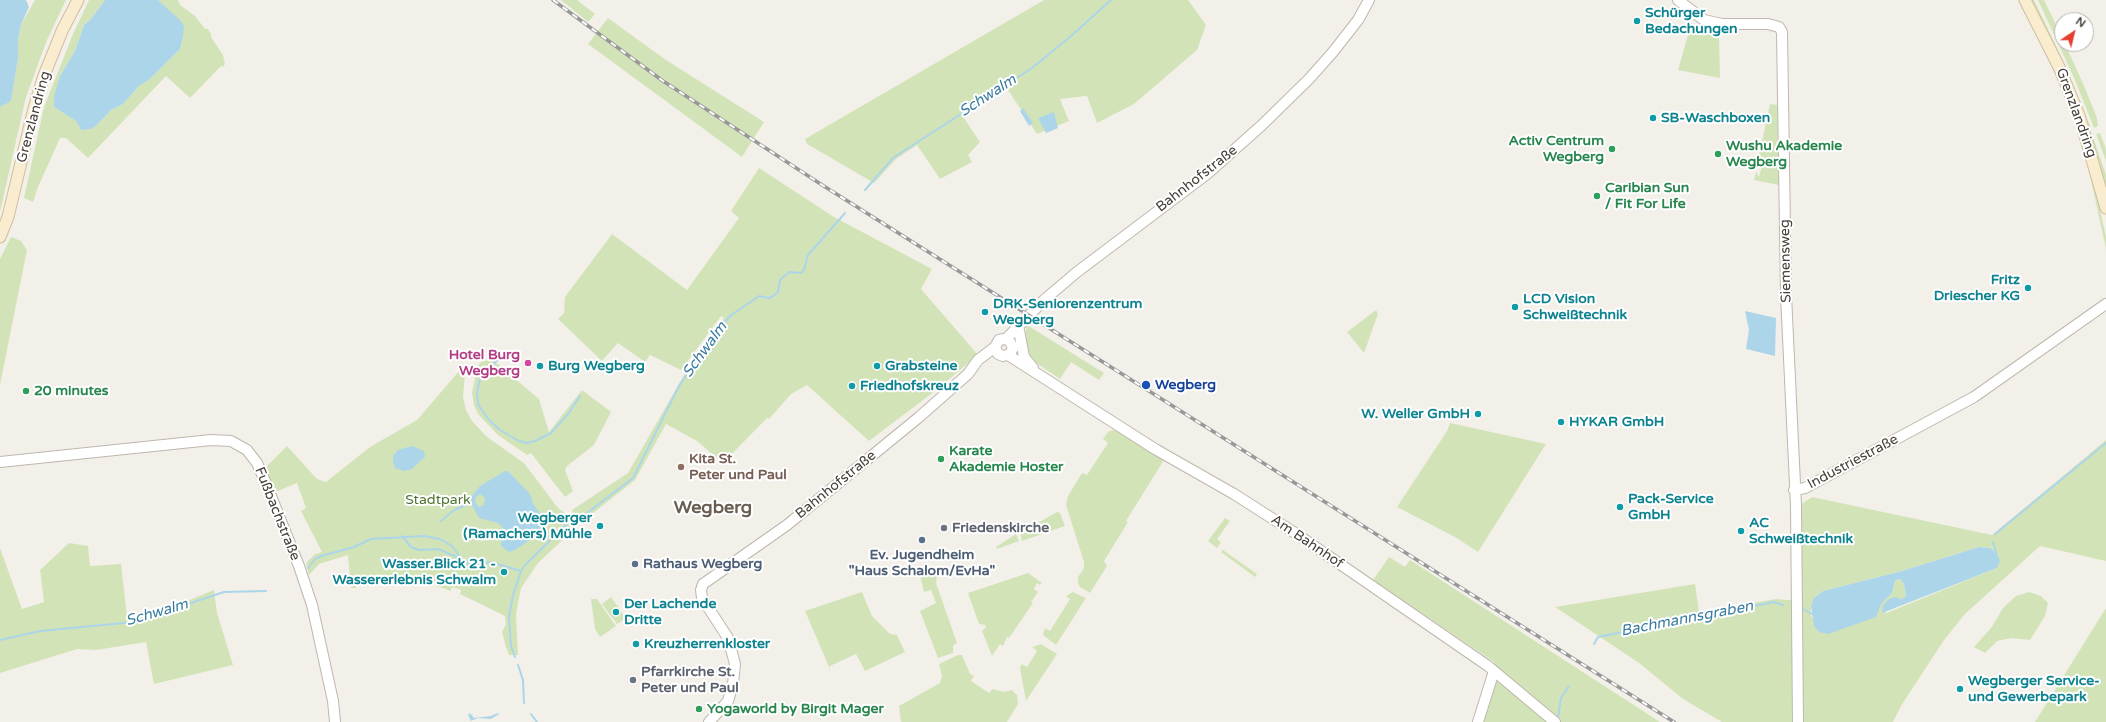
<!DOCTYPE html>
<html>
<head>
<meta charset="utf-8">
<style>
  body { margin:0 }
  #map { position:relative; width:2106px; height:722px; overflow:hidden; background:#f3f0ea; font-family:"Varela Round",sans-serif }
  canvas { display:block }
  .north { position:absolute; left:2054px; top:12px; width:40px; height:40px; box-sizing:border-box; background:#fff; border:1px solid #b5b3b0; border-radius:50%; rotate:35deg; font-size:11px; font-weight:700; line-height:16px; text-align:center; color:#474039 }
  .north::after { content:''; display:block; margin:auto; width:14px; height:18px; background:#e63f2f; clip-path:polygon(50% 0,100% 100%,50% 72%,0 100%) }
</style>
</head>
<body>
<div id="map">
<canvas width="2106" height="722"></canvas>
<div class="north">N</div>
</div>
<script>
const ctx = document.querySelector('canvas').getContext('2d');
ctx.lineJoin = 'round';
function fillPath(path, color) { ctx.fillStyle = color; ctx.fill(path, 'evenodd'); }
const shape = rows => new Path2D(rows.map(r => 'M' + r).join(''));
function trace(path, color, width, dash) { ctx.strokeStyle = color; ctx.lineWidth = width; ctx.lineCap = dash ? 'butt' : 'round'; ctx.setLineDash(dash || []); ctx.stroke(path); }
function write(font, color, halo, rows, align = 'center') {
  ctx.font = font + ' "Varela Round",sans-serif'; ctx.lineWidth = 4; ctx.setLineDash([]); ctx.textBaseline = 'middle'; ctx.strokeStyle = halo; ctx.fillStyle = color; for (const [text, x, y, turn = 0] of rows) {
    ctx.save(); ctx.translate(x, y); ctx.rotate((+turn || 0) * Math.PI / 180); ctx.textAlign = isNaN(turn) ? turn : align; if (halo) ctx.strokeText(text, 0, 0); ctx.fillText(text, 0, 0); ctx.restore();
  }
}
const green = shape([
  [35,0,66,0,47,40,26,97,0,212,0,107,11,100,18,58,18,40,21,25],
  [89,0,105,0,91,19,84,25,75,51,60,76,54,102,54,107,76,121,81,130,97,125,111,110,123,104,139,86,150,79,180,49,183,37,164,6,158,0,178,0,180,5,195,16,205,29,208,29,211,34,211,37,223,55,225,64,223,67,221,66,190,98,166,76,88,158,66,138,60,138,38,187,33,202,24,198,44,107,73,34],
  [561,0,577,0,595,14,588,22],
  [1044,0,1188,0,1206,25,1197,50,1134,104,1097,123,1087,96,1060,99,1069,121,1037,134,1006,87,962,115,980,142,968,155,972,162,940,179,917,145,896,159,874,183,807,144,805,139],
  [2018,0,2021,0,2047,50,2081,133,2091,168,2106,237,2106,249,2084,148,2056,75],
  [2030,0,2034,0,2059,52,2091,128,2088,128],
  [2038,0,2044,0,2062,37,2062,44,2065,44,2085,88,2097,118,2098,126,2094,128,2075,80],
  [608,18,666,60,764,122,742,157,588,44],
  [1696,27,1719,33,1720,78,1678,70,1688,35],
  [1770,104,1777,105,1779,185,1754,180,1756,172,1759,177,1763,162,1759,156],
  [2100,133,2106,149,2106,161,2096,134],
  [2093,137,2106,175,2106,187,2091,138],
  [759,168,834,217,932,269,921,289,978,355,935,391,869,441,807,385,791,394,769,419,767,418,723,463,697,441,666,424,635,480,584,520,580,515,574,515,572,510,628,473,684,375,724,318,721,316,681,370,650,355,645,362,618,343,602,361,558,319,564,313,565,297,612,234,687,290,739,218,731,211],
  [11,237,21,241,27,250,0,385,0,259],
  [1376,310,1378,314,1364,353,1347,332],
  [1027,325,1104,373,1099,380,1071,362,1060,379,1035,362,1028,353,1025,335],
  [493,360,539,399,549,432,582,390,611,412,594,445,567,466,565,470,573,491,565,497,531,453,527,455,498,435,478,414,474,405,472,393,477,367,482,361],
  [466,363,463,397,466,410,472,421,487,437,524,463,558,508,565,513,572,531,538,563,521,588,516,614,518,655,509,655,506,647,502,632,506,624,505,616,460,594,461,590,452,587,451,591,436,586,437,582,428,579,427,583,417,579,393,582,393,579,377,581,377,585,366,586,365,583,356,584,356,588,351,588,348,555,319,564,309,575,306,563,315,554,322,552,301,511,306,508,297,483,275,492,265,468,287,446,317,479,326,482,370,447,417,420],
  [1450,423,1546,444,1478,552,1455,537,1397,507,1447,431],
  [1113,430,1117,431,1164,460,1126,521,1128,522,1104,561,1107,566,1090,593,1080,587,1078,583,1078,577,1084,568,1084,562,1066,505,1068,496,1082,473,1087,475,1108,443,1103,439,1108,432],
  [2106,440,2106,561,2040,546,1965,614,1944,640,1901,706,1893,722,1802,722,1801,693,1793,693,1793,722,1722,722,1683,699,1639,663,1555,607,1695,584,1699,612,1776,599,1800,601,1800,505,1812,497,1992,535],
  [1979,547,1990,548,1995,552,1998,555,1997,568,1884,614,1898,598,1902,599,1906,596,1904,584,1901,580,1898,579,1895,581,1892,593,1881,604,1828,634,1811,616,1811,606,1814,598,1823,591,1902,571],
  [1057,512,1060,513,1065,526,1022,541,1020,533],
  [1225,518,1230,521,1217,539,1221,542,1217,548,1208,541],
  [1016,534,1019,541,997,549,996,547],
  [69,543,88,546,90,566,121,564,127,617,175,606,214,590,217,613,233,665,154,684,146,642,96,650,77,649,0,673,0,548,22,609,44,602,40,570],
  [1223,550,1257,574,1255,577,1221,552],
  [1389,557,1405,567,1410,560,1660,722,1473,722,1494,662,1373,580],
  [934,567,937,576,936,583,957,643,953,646,953,653,938,658,920,611,936,603,931,590,924,592,920,575,914,578,915,574],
  [1028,573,1042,583,1040,585,1037,583,1034,589,1038,592,1031,602,1033,603,1009,638,1007,637,1003,646,1000,644,992,656,982,631,986,627,985,625,979,624,968,593],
  [862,592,872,616,890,634,897,635,905,652,865,671,856,654,830,666,830,669,805,611],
  [1073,592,1086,598,1056,645,1043,635,1045,628,1050,631,1070,599,1066,596],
  [2029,592,2041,596,2048,603,2045,616,2030,640,2011,638,1997,641,1985,653,1974,647,1991,628,2003,608,2016,596],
  [611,597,626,618,617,624,602,604],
  [591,599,597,599,616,626,600,637,595,629],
  [2106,608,2106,722,2035,722,2058,685],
  [1041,644,1057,654,1026,701,1020,668,1022,664,1027,667,1037,651,1032,647],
  [958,655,962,655,970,674,974,676,971,681,989,693,993,689,1003,692,1012,690,1017,695,1018,704,1007,722,901,722,899,706,940,683,942,676,939,664]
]);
const water = shape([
  [0,0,26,0,29,7,21,25,18,40,18,58,11,101,0,107],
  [105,0,158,0,180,20,184,26,183,37,180,49,150,79,139,86,123,104,111,110,97,125,91,129,81,130,76,121,54,107,54,96,60,76,75,51,84,25,91,19],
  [1023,108,1033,123,1029,126,1020,111],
  [1054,112,1058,128,1046,133,1038,118],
  [1745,311,1776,318,1775,356,1746,349,1749,330],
  [412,446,424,451,425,457,412,469,404,471,395,468,393,462,393,456,398,450],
  [505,471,508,471,529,493,533,501,532,502,547,523,536,536,515,550,509,552,501,546,502,527,498,523,479,518,471,503,472,496,480,486],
  [480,494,485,498,484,505,479,507,475,502,476,497],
  [1979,547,1990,548,1995,552,2000,560,1997,568,1882,613,1883,605,1889,599,1895,597,1902,599,1906,596,1904,584,1901,580,1898,579,1895,581,1892,593,1881,604,1876,617,1828,634,1819,632,1814,626,1811,606,1814,598,1823,591,1902,571],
  [470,713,474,718,491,716,498,713,499,714,491,719,478,718,471,721,468,715]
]);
const stream = shape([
  [865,190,893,158,1032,68,1071,36,1111,0],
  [501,357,490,367,480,379,477,393,478,404,488,419,500,430,519,441,527,443,535,441,551,433,568,414,580,396],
  [582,517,633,478,679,386,710,340,730,316,759,296,769,298,773,296,778,292,780,280,789,272,801,273,804,270,808,255,845,213],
  [441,521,454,510,471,503],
  [1995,534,2106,443],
  [402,536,411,547,419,550,438,549,459,558],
  [1993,542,1997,556],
  [308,568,315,559,321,556,354,547,371,539,424,536,440,539,452,546,461,558,470,565,490,562,521,571,526,564,566,525],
  [1803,609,1812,614],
  [0,640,40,631,134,622,224,592,266,591],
  [1594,644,1598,637,1774,602,1783,605],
  [515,657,511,646,509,617,513,595,521,571],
  [518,665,523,680,524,703],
  [531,714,537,722],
  [1558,718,1561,698,1569,686]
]);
const tertiary = shape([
  [1678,0,1704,20,1722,24,1768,24,1779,27,1782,32,1786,295,1796,505,1798,722],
  [1018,325,1024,357,1033,368],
  [1006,339,1044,300,1077,272,1207,174,1262,125,1309,79,1333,52,1358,20,1369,0],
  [1008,355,1155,449,1234,494,1295,533,1488,666,1555,722],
  [0,462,211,440,231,441,247,450,257,463,265,481,299,566,312,605,333,701,335,722],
  [1794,490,1805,488,1974,397,2106,304],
  [709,722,728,701,733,684,735,664,728,638,702,598,701,590,703,584,787,525,918,418,968,374,978,360,995,347,999,340,1004,339,1009,340,1013,348,1010,354,1003,356,998,354,995,347],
  [1478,722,1494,671]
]);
const secondary = shape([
  [2025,0,2059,67,2079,115,2106,208],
  [0,237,8,217,34,108,43,78,62,31,78,0]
]);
const rail = shape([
  [553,0,663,81,819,183,1674,722]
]);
const markers = [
  [1637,21,4,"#0f9aa8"],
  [1653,118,4,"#0f9aa8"],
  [1612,149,4,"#2e9e5b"],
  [1718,154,4,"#2e9e5b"],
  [1597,196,4,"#2e9e5b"],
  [2028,288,4,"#0f9aa8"],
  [1515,307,4,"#0f9aa8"],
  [985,312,4,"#0f9aa8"],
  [528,363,4,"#d1479c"],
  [540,366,4,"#0f9aa8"],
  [877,366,4,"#0f9aa8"],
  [1146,385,5,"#1a4fb4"],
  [852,386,4,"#0f9aa8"],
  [26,391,4,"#2e9e5b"],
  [1478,414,4,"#0f9aa8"],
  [1561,422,4,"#0f9aa8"],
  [941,459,4,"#2e9e5b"],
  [681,467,4,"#8d6e63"],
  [1620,507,4,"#0f9aa8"],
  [600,526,4,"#0f9aa8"],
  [944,528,4,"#6b7280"],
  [1741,531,4,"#0f9aa8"],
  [922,540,4,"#5c6f8a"],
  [635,564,4,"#5c6f8a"],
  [504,572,4,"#0f9aa8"],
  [616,612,4,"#0f9aa8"],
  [636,644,4,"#0f9aa8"],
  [633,680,4,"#6b7280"],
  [1960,689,4,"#0f9aa8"],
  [699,709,4,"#2e9e5b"]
];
const cultureNames = [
  ["Schürger",1645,13],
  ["Bedachungen",1645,29],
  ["SB-Waschboxen",1661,118],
  ["Fritz",2020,280,"right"],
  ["Driescher KG",2020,296,"right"],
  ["LCD Vision",1523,299],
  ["Schweißtechnik",1523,315],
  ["DRK-Seniorenzentrum",993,304],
  ["Wegberg",993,320],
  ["Burg Wegberg",548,366],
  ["Grabsteine",885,366],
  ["Friedhofskreuz",860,386],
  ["W. Weller GmbH",1470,414,"right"],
  ["HYKAR GmbH",1569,422],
  ["Pack-Service",1628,499],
  ["GmbH",1628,515],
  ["Wegberger",592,518,"right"],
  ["(Ramachers) Mühle",592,534,"right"],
  ["AC",1749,523],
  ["Schweißtechnik",1749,539],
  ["Wasser.Blick 21 -",496,564,"right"],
  ["Wassererlebnis Schwalm",496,580,"right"],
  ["Der Lachende",624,604],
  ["Dritte",624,620],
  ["Kreuzherrenkloster",644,644],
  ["Wegberger Service-",1968,681],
  ["und Gewerbepark",1968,697]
];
const streetNames = [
  ["Grenzlandring",2076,113,70],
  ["Grenzlandring",34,117,-75],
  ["Bahnhofstraße",1197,179,-38],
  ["Siemensweg",1786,261,-91],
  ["Industriestraße",1853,462,-28],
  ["Bahnhofstraße",836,485,-39],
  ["Fußbachstraße",277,514,68],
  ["Am Bahnhof",1307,542,34]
];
const leisureNames = [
  ["Activ Centrum",1604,141,"right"],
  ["Wegberg",1604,157,"right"],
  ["Wushu Akademie",1726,146],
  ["Wegberg",1726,162],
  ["Caribian Sun",1605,188],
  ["/ Fit For Life",1605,204],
  ["20 minutes",34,391],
  ["Karate",949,451],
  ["Akademie Hoster",949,467],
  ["Yogaworld by Birgit Mager",707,709]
];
const hotelNames = [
  ["Hotel Burg",520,355],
  ["Wegberg",520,371]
];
const transitNames = [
  ["Wegberg",1155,385]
];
const educationNames = [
  ["Kita St.",689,459],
  ["Peter und Paul",689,475]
];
const parkNames = [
  ["Stadtpark",438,500]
];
const worshipNames = [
  ["Friedenskirche",952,528],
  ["Pfarrkirche St.",641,672],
  ["Peter und Paul",641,688]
];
const serviceNames = [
  ["Ev. Jugendheim",922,555],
  ["\"Haus Schalom/EvHa\"",922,571],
  ["Rathaus Wegberg",643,564,"left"]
];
const waterNames = [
  ["Schwalm",988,96,-33],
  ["Schwalm",705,350,-54],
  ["Schwalm",157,613,-16],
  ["Bachmannsgraben",1687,619,-11]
];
const districtNames = [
  ["Wegberg",713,508]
];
fillPath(green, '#d2e4b7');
fillPath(water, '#acd5ea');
trace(stream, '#acd5ea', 2);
trace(tertiary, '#beb7ad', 12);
trace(secondary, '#cfbf9e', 13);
trace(tertiary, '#fff', 10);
trace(secondary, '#faecce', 11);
trace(rail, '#989898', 3.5);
trace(rail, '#fff', 2, [6]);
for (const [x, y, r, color] of markers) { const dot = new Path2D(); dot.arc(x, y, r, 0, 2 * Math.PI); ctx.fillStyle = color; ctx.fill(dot); trace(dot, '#fff', 1.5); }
write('bold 14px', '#0d838f', '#fff', cultureNames, 'left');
write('14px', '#474039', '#fff', streetNames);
write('bold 14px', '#27864d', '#fff', leisureNames, 'left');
write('bold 14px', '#b23c85', '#fff', hotelNames, 'right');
write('bold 14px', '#164399', '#fff', transitNames, 'left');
write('bold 14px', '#785e54', '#fff', educationNames, 'left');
write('14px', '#4e7431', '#fff', parkNames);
write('bold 14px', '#5b616d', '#fff', worshipNames, 'left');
write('bold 14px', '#4e5e75', '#fff', serviceNames);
write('italic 15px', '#397ba1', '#fff', waterNames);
write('bold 18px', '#695e51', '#fff', districtNames);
</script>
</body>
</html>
